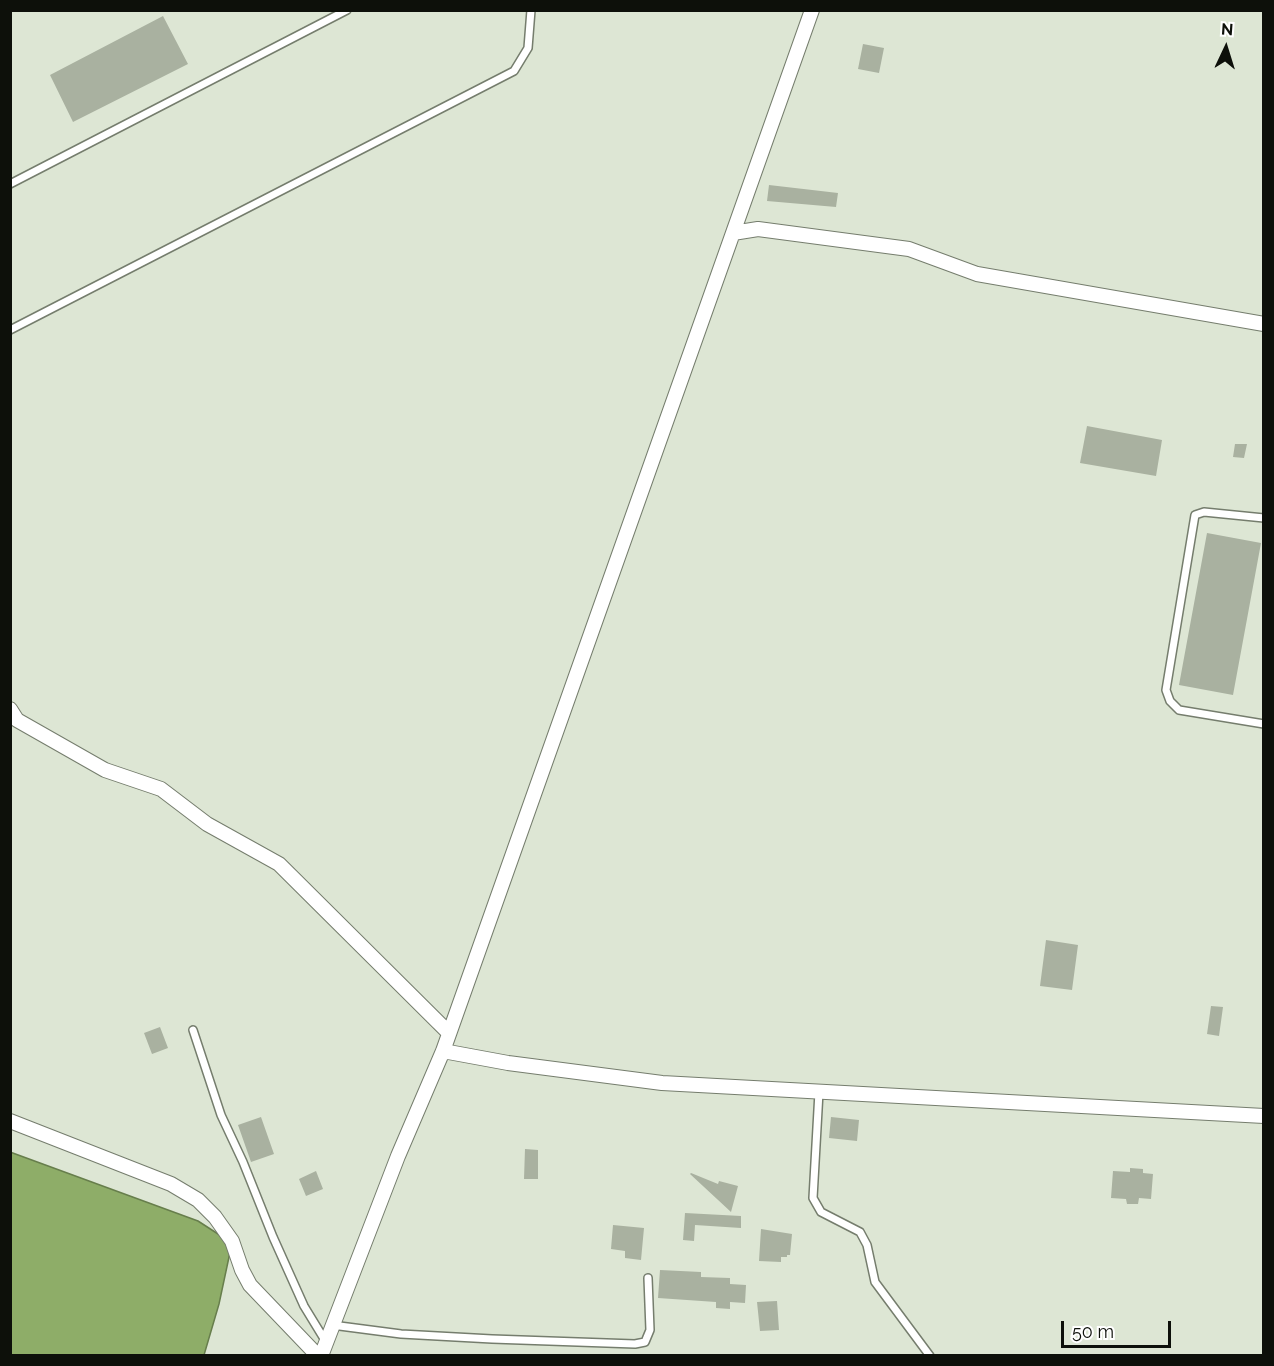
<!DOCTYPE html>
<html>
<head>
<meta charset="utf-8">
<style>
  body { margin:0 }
  #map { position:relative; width:1274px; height:1366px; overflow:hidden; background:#dde6d4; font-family:Raleway,sans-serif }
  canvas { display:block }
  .frame { position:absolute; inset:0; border:12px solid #0d100a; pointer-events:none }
  .north { position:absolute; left:1196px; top:18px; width:60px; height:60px; -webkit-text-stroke:4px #fff; paint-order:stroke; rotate:4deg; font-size:16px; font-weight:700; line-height:24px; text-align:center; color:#0d100a }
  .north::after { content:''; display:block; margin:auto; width:21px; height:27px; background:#0d100a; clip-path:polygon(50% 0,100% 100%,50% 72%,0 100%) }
  .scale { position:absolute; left:1061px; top:1321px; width:110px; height:27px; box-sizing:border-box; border:3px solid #0d100a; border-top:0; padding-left:8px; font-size:18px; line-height:21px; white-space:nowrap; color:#0d100a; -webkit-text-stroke:4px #fff; paint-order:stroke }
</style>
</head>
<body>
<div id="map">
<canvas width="1274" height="1366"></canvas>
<div class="frame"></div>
<div class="north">N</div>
<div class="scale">50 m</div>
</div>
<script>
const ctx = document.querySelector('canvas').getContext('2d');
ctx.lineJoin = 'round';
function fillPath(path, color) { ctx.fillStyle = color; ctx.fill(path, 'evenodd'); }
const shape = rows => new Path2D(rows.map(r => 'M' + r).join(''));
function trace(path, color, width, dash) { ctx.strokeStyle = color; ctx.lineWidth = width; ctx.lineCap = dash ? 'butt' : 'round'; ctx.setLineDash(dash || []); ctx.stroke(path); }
const water = shape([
  [10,1152,198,1221,232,1243,219,1304,204,1355,11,1355,10,1152]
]);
const building = shape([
  [163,16,188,64,73,122,50,75],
  [863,44,884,48,879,73,858,69],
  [769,185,838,193,836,207,767,201],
  [1087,426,1162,440,1156,476,1080,463],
  [1235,444,1247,444,1244,458,1233,457],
  [1207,533,1261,543,1233,695,1179,685],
  [1046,940,1078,945,1072,990,1040,986],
  [1211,1006,1223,1007,1219,1036,1207,1034],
  [160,1027,168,1048,152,1054,144,1033],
  [261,1117,274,1154,251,1162,238,1125],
  [831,1117,859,1120,857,1141,829,1138],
  [525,1149,538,1150,538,1179,524,1179],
  [1130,1168,1143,1169,1143,1173,1153,1174,1151,1199,1139,1198,1138,1204,1127,1204,1126,1199,1111,1198,1113,1171,1130,1172],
  [316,1171,323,1189,306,1196,299,1179],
  [691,1173,718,1184,719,1181,738,1186,731,1212,690,1174],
  [685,1213,741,1216,741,1228,695,1225,694,1241,683,1240],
  [613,1225,644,1228,641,1260,625,1258,625,1251,611,1249],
  [761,1229,792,1234,790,1255,787,1255,787,1257,781,1257,781,1262,759,1261],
  [660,1270,701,1272,701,1277,730,1278,730,1284,746,1285,745,1303,730,1302,730,1309,716,1308,716,1302,658,1298],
  [777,1301,779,1330,760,1331,757,1302]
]);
const lane = shape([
  [10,184,347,10],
  [10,330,514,71,528,48,531,10],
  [1264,518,1204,512,1195,515,1166,690,1170,701,1179,710,1264,724],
  [193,1030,221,1115,243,1162,273,1237,304,1306,326,1342],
  [819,1092,813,1198,821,1212,860,1232,867,1245,875,1282,930,1356],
  [332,1325,401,1334,492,1339,635,1344,645,1342,650,1330,648,1278]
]);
const street = shape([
  [733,233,758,229,909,249,977,274,1264,324],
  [10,709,17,720,105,770,161,789,207,824,279,864,449,1033],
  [443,1051,508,1063,662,1083,1264,1116],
  [10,1121,171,1184,198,1200,215,1217,232,1241,242,1270,250,1285,318,1356],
  [321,1356,398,1156,443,1051,812,10]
]);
fillPath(water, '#8ead68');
trace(water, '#677e4c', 1.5);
fillPath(building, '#a9b1a0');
trace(lane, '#757d6d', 10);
trace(street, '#757d6d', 16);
trace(lane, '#fff', 7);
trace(street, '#fff', 14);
</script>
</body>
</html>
